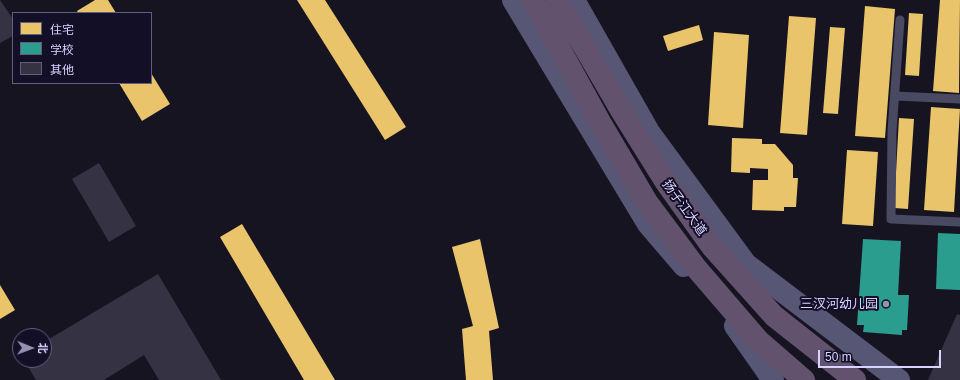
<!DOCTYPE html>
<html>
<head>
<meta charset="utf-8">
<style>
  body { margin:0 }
  #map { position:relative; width:960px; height:380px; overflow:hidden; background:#161421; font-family:Helvetica,"Noto Sans SC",sans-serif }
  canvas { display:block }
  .legend { position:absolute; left:12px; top:12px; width:140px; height:72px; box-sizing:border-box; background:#130f26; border:1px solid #625e7d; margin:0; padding:5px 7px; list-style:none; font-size:12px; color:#d9d4ff }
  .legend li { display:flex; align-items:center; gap:8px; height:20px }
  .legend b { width:20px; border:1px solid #625e7d }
  .north { position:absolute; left:12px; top:328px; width:40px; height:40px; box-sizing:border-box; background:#130f26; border:1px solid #625e7d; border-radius:50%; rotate:91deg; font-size:11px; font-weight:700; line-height:16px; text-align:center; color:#d9d4ff }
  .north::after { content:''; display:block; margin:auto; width:14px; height:18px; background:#9591b1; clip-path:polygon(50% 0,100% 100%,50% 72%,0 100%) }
  .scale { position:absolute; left:818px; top:350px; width:123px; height:18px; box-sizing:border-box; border:2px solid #d9d4ff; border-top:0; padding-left:5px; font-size:12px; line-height:14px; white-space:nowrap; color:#d9d4ff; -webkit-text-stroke:3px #130f26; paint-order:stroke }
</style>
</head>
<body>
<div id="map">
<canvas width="960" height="380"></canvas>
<ul class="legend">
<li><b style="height:11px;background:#e9c46a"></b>住宅</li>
<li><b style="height:11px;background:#2a9d8f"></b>学校</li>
<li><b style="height:11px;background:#343243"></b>其他</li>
</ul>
<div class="north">北</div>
<div class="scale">50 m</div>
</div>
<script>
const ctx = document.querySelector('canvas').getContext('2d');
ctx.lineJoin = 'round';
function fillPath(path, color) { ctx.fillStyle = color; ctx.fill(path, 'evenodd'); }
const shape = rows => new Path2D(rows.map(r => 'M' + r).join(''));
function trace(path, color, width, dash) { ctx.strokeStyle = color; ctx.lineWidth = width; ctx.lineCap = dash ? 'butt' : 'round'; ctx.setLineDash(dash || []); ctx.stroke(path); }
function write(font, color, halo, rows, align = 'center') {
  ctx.font = font + ' Helvetica,"Noto Sans SC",sans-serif'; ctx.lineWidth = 4; ctx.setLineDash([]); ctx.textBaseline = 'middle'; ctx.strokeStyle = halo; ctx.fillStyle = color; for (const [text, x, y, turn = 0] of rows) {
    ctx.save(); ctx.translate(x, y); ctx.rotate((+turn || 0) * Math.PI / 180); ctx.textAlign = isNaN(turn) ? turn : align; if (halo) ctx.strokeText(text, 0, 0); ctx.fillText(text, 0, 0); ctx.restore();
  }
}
const homes = shape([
  [95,0,108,0,116,13,78,13,77,11],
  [297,0,325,0,406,127,385,140],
  [940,0,960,0,959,93,933,91],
  [865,6,895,9,885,138,855,136],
  [909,13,923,14,919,76,905,75],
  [789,16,816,18,807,135,780,133],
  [699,25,703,40,668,51,663,36],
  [830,27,845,28,838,114,823,113],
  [714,32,749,35,743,128,708,125],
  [151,73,170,104,142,121,119,83,151,83],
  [931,107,960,109,954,212,924,210],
  [899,118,914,119,908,209,894,208],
  [732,138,762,139,762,144,775,144,793,165,793,178,798,178,796,207,784,207,784,211,752,210,753,180,768,180,768,169,750,168,750,173,731,172],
  [847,150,878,152,873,226,842,224],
  [242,224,335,380,304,380,220,237],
  [480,239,499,328,489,331,493,380,466,380,462,329,473,326,452,247],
  [0,285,15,310,0,319]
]);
const schools = shape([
  [938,233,960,234,960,290,936,289],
  [863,239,901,241,898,295,909,295,907,330,902,330,902,335,863,332,864,325,857,325]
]);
const building = shape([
  [0,0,13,19,13,36,0,43],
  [99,163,136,226,109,242,72,179],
  [158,274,221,380,159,380,144,355,104,380,36,380,24,360,44,360,44,342],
  [957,314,960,315,960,380,928,380]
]);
const service = shape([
  [900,20,892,131,891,219,960,222],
  [895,96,960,99]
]);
const secondary = shape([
  [513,0,648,224,684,266],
  [574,0,649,132,746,264,899,380],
  [735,326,773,380]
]);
const trunk = shape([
  [533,0,600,122,647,202,697,269,758,340,804,380],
  [557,0,622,112,665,181,713,248,774,316,855,380]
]);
const markers = [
  [886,304,4,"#9591b1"]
];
const streetNames = [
  ["扬子江大道",684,208,54]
];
const poiNames = [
  ["三汊河幼儿园",878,304]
];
fillPath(homes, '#e9c46a');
fillPath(schools, '#2a9d8f');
fillPath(building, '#343243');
trace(service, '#4a4962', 9);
trace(secondary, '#575674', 22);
trace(trunk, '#62526e', 22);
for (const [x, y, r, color] of markers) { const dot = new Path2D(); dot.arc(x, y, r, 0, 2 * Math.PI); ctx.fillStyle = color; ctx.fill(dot); trace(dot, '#130f26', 1.5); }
write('13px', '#d9d4ff', '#130f26', streetNames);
write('13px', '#d9d4ff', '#130f26', poiNames, 'right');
</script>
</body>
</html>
